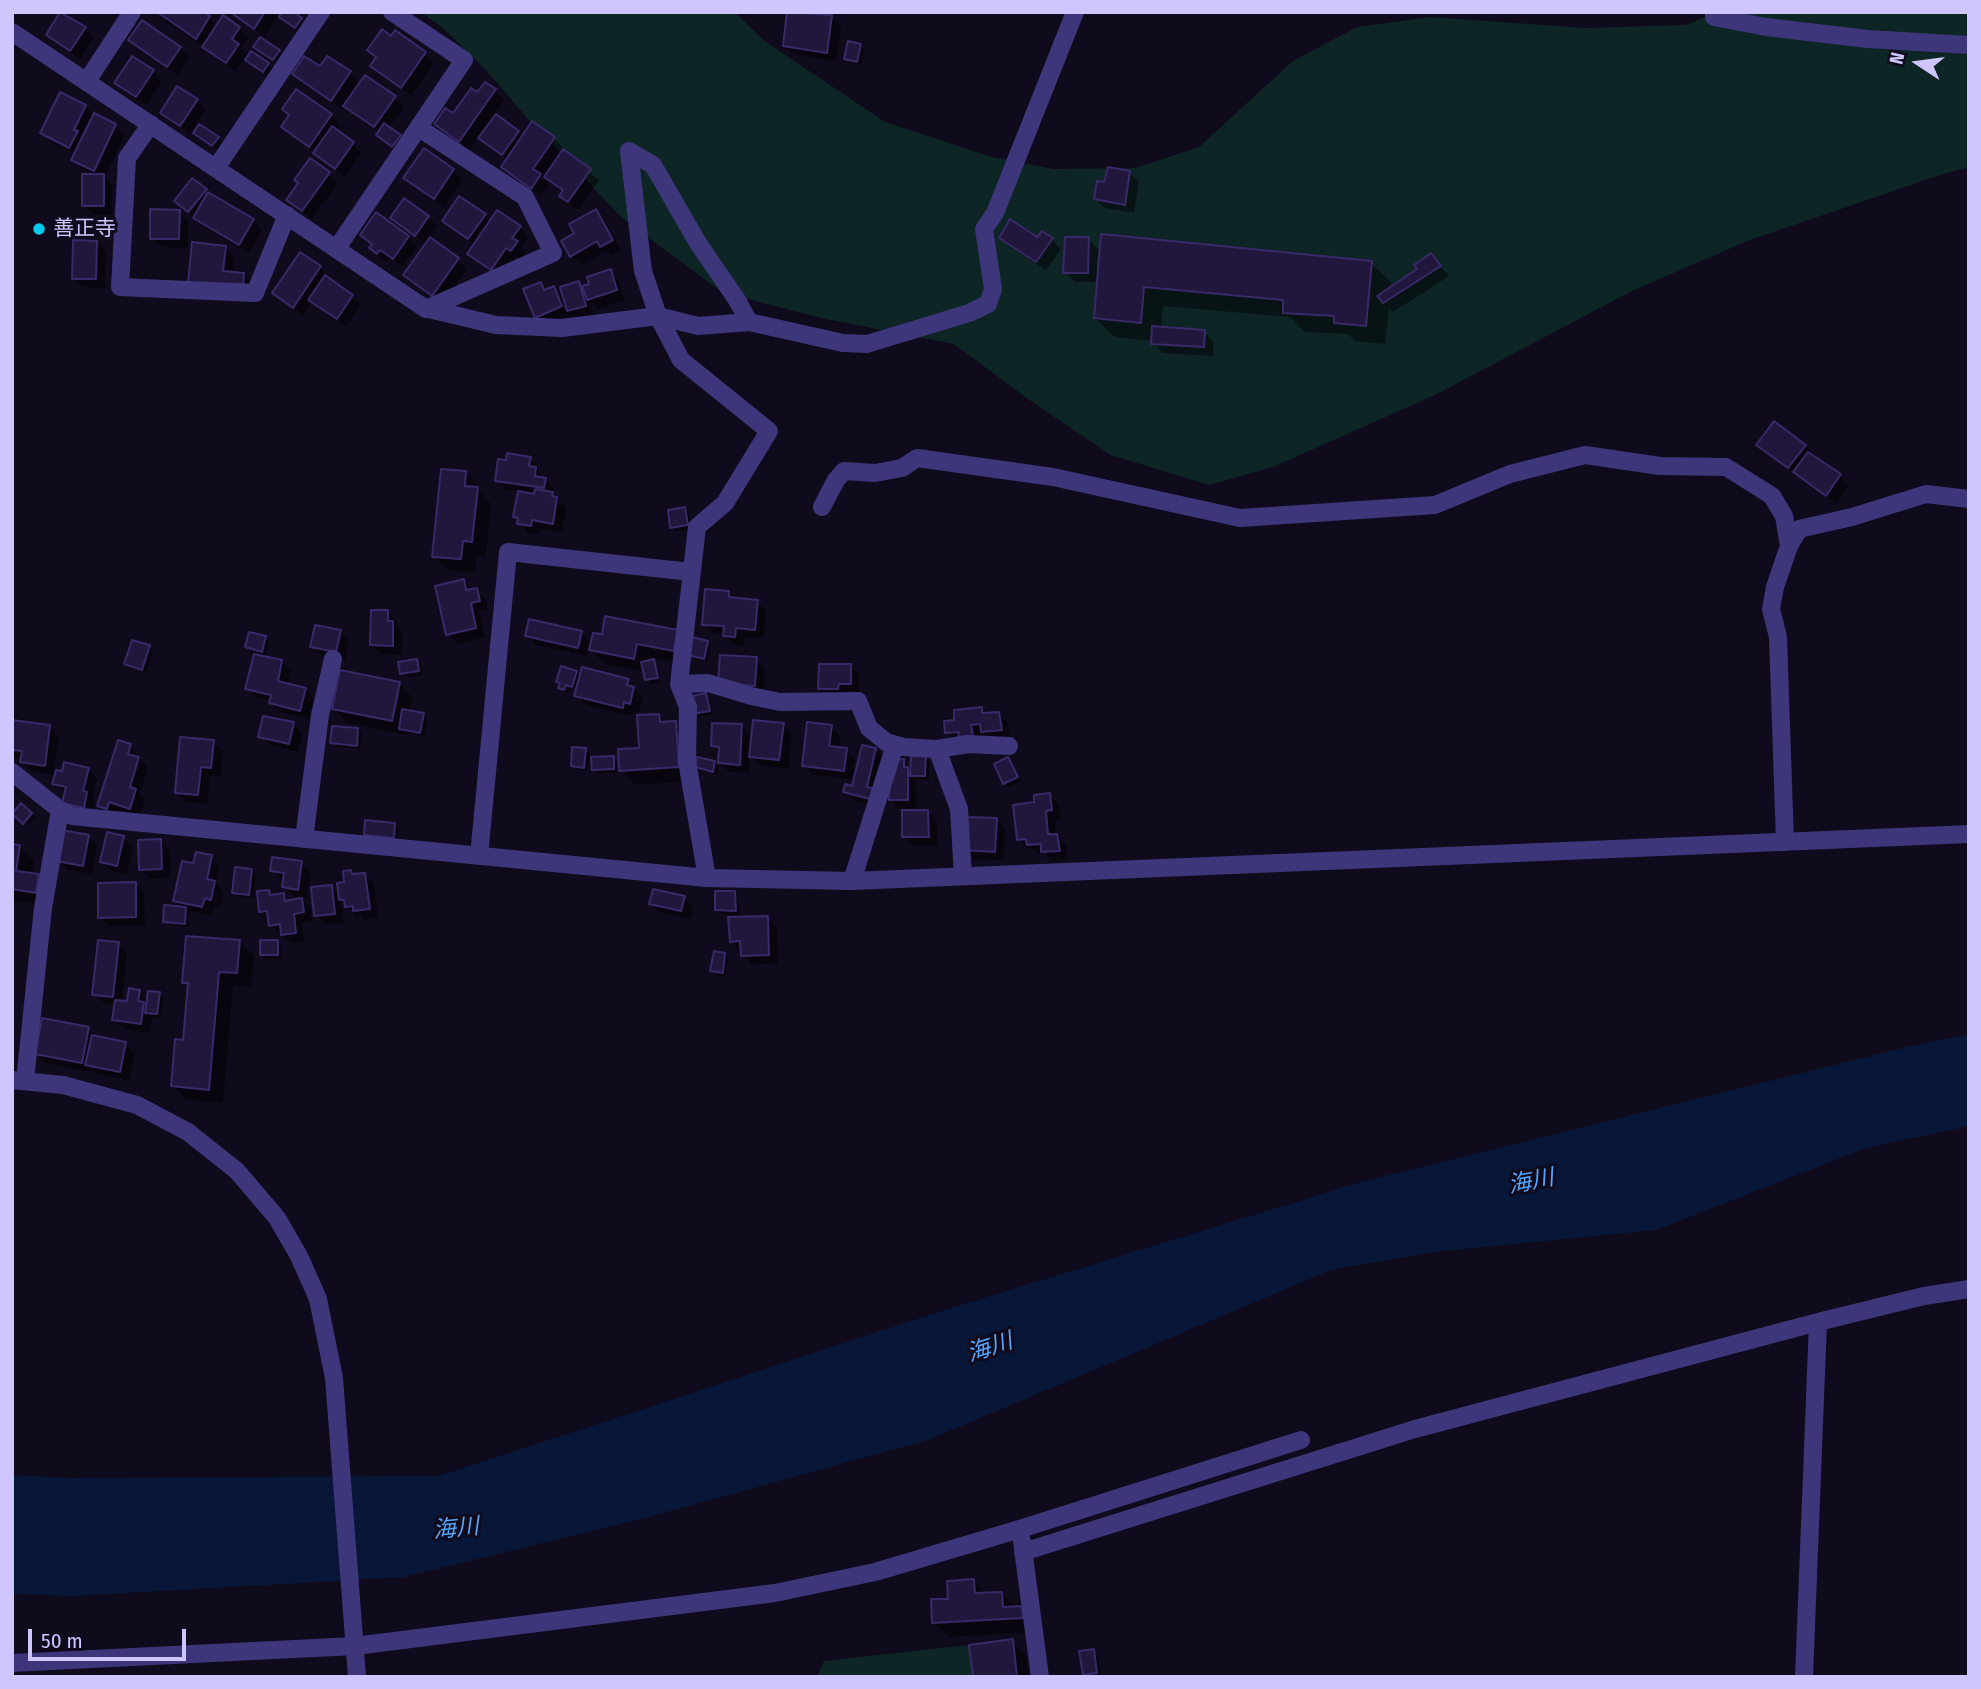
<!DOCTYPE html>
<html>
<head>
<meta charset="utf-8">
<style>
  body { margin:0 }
  #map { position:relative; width:1981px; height:1689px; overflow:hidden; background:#0f0b1c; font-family:"Fira Sans Condensed",sans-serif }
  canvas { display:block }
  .frame { position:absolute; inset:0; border:14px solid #d0c6ff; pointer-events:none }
  .north { position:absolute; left:1883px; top:28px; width:70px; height:70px; -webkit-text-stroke:5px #0f0b1c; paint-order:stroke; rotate:283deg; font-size:19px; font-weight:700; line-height:28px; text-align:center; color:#d0c6ff }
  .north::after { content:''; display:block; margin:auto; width:24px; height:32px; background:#d0c6ff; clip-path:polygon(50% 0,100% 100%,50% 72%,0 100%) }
  .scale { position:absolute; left:28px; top:1629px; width:158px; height:32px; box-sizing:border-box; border:4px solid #d0c6ff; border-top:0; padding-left:9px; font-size:21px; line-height:24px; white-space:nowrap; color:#d0c6ff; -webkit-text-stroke:5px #0f0b1c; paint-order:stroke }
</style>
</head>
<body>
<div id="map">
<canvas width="1981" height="1689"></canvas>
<div class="frame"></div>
<div class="north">N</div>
<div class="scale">50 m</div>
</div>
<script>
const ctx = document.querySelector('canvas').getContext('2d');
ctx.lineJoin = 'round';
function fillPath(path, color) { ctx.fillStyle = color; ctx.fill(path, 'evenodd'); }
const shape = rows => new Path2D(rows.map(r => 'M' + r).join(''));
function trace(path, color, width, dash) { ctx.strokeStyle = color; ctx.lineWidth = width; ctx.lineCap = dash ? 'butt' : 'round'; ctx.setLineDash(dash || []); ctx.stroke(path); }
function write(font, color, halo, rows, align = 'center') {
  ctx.font = font + ' "Fira Sans Condensed","Noto Sans JP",sans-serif'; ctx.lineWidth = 6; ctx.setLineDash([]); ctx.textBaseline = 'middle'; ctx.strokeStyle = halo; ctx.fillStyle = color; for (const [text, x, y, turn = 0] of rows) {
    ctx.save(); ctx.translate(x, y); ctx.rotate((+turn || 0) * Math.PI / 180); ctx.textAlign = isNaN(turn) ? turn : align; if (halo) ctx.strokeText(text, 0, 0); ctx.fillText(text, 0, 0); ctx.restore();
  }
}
const green = shape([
  [421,12,734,12,766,42,885,122,992,157,1054,169,1135,168,1199,147,1293,61,1357,27,1430,17,1585,28,1686,25,1717,12,1969,12,1969,167,1940,175,1747,241,1630,292,1435,395,1273,467,1209,485,1111,455,1028,399,954,344,821,318,722,292,622,218,528,119,487,71,443,28],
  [969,1645,973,1677,817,1677,824,1661]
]);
const water = shape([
  [1969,1034,1969,1126,1866,1148,1656,1230,1433,1252,1331,1270,928,1440,652,1516,404,1577,73,1596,12,1594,12,1475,69,1478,439,1476,948,1309,1361,1182,1903,1048]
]);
const shadow = shape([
  [159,12,200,12,218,27,239,28,249,37,241,48,249,57,272,68,268,75,245,58,236,71,214,56,203,46,167,23],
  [232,12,274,12,278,16,264,37],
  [789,12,831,17,841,26,836,62,795,54,785,45],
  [281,17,301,19,305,23,300,31],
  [85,29,94,38,80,59,57,44,48,35],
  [396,33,434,63,411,96,373,66],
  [130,40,180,48,189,58,177,75,140,49],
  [860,46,864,50,861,65,850,63,846,59],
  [260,51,279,52,283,56,278,63],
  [321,69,350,73,361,84,394,97,404,107,388,128,404,140,397,150,382,139,379,132,354,115,344,104,341,108,304,83,294,74],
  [153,71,162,81,146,105,126,92,117,82],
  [485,84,504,100,494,115,523,137,554,138,563,148,561,151,599,180,578,210,561,196,564,192,545,175,543,178,549,185,541,196,512,176,503,167,508,160,479,136,469,150,436,124,453,116,478,95],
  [197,101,206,110,190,134,162,112],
  [85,106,94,115,115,126,125,135,105,177,112,185,112,215,93,215,84,205,96,175,83,169,73,160,76,154,51,142,42,133],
  [331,115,340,125,336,131,362,153,345,177,283,127],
  [199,137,218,138,222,142,217,149],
  [310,160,338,183,312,219,288,200,300,183],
  [453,171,462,180,444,207,406,177],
  [1129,173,1139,182,1134,213,1105,208,1096,199,1106,184],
  [206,190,212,197,253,220,262,230,249,253,205,227,186,210],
  [179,211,188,221,188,248,161,247,152,238],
  [596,211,605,221,621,250,611,256,606,251,581,265,571,256,577,234],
  [485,215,491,222,519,227,529,237,521,247,526,252,521,259,516,256,501,278,469,254,475,245,444,221],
  [428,217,437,226,429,238,467,269,442,304,405,275,427,245,392,218],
  [362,235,408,237,417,246,403,267,390,258,387,262,381,258,372,248,373,246],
  [1001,237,1052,240,1061,249,1046,270,1010,247],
  [1088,239,1098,249,1097,267,1371,263,1391,282,1390,289,1420,270,1431,256,1449,276,1393,312,1389,307,1385,344,1355,341,1348,334,1304,332,1290,317,1163,306,1161,328,1204,332,1213,341,1213,356,1162,353,1153,341,1115,337,1095,318,1099,282,1075,282,1065,272],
  [96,242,106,252,105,288,83,287,74,278],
  [225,247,234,257,233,274,243,274,253,284,199,292],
  [300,254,320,268,329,277,328,279,361,305,346,327,312,301,303,316,274,292],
  [610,271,619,281,625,300,598,309,589,300,594,315,578,320,573,315,546,326,536,317,540,284,547,290,553,288,566,301,578,283,582,288,592,285],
  [1758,445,1805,446,1815,455,1813,458,1839,476,1849,485,1836,504],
  [530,458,539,468,538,472,554,489,553,495,566,508,562,532,541,529,540,535,528,533,515,516,519,491,506,490,497,480],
  [466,473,480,487,480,492,491,504,486,556,477,555,475,573,449,570,434,556],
  [685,509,689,513,691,529,676,531,672,527],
  [464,581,486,599,488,610,479,612,485,637,457,644,448,634],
  [728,593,735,600,757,602,766,611,764,638,745,637,744,646,734,645,725,634,713,633,704,624],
  [387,612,397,621,396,626,402,632,402,655,381,654,372,645],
  [340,631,349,641,345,660,322,656,312,647],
  [581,633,592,644,707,642,711,647,708,662,694,659,690,655,688,665,650,657,657,665,661,682,651,684,647,680,645,672,605,664,589,648,587,656,536,645,527,635],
  [265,637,269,642,266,655,251,651,247,647],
  [149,647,153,651,146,673,130,668,126,664],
  [756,659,765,668,764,694,729,692],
  [416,661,421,665,422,675,405,677,401,673],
  [281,662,291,671,288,685,305,689,314,699,310,719,280,712,271,701,257,698,247,688],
  [850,666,859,675,859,693,829,698,820,688],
  [576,673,581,678,628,681,643,698,639,712,633,711,632,716,586,705,576,695,577,690,570,688,568,693,564,692,558,681],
  [399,684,413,698,410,712,423,714,427,719,424,736,406,733,406,735,348,723,334,709],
  [706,695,710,699,713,714,697,717,693,713],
  [981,709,987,714,998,714,1008,723,1011,739,992,740,984,733,980,734,982,745,956,741,946,732],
  [659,716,666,724,676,723,690,737,693,781,636,785,621,770,641,749],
  [12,722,49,727,59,736,54,771,63,773,88,769,97,779,92,799,96,803,93,816,74,812,64,802,66,793,54,783,56,775,31,771,22,762,23,759,12,757],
  [293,724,302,733,298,752,270,745,260,736],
  [783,725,792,734,788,769,760,765,750,755,749,773,729,772,720,763,720,753,713,745,742,726,753,738],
  [831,726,840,736,839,749,846,749,855,759,853,779,813,775,803,765],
  [358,730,362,734,360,749,336,746,332,742],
  [213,742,223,751,220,777,210,776,207,804,186,802,177,793],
  [130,746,148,768,139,795,145,800,139,817,118,810,116,817,108,815,99,806],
  [586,750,590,754,588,771,577,770,572,766],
  [875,750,885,759,879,807,854,801,845,791,853,788],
  [613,758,617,762,618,773,598,773,594,769],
  [926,758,930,762,929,780,916,779,917,811,928,811,937,821,937,846,914,846,904,836,904,809,900,809,891,800,903,761,912,769],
  [1008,759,1021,781,1008,787,1004,783],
  [714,763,719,767,717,775,701,771,697,767],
  [1049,795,1059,804,1061,819,1055,820,1056,835,1066,845,1068,860,1053,861,1045,853,1038,854,1032,848,1028,849,1018,839,1036,804],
  [21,805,35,818,28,826,14,813],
  [996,819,1005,829,1004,860,974,859,964,849],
  [395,824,399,828,397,841,370,838,366,834],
  [88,836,97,846,92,874,68,870,58,860],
  [123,837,133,847,127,874,112,871,102,862],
  [12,841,34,861,32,875,38,876,53,890,50,906,12,901],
  [161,841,170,850,171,878,150,879,141,869],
  [211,857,220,866,216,884,224,892,220,908,214,907,212,916,190,911,188,927,169,925,165,921,183,909,175,900,195,865],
  [301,863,311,872,307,898,293,896,284,887,285,880,272,871],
  [252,871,256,875,253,898,238,896,234,892],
  [351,872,354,876,365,874,374,884,378,918,364,920,360,915,356,916,341,900,344,923,325,924,316,915,332,887,340,895],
  [135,884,144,893,145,926,109,926,100,917],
  [268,892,273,896,283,895,290,902,302,900,311,909,313,921,302,923,305,942,292,943,270,925,270,920,261,911],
  [734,893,738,897,739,915,721,914,717,910],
  [684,898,693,907,691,919,661,913,651,903],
  [767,918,777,928,778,963,752,965,731,941],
  [240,942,254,956,251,987,233,985,223,1103,187,1100,172,1086,185,1042,190,988,184,982],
  [278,942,282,946,282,959,266,959,261,955],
  [118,944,127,953,122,1003,128,1003,139,992,149,1001,160,994,164,998,161,1018,152,1017,150,1033,124,1029,114,1019,116,1005,104,1003,94,994],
  [724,955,728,959,726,976,716,975,712,971],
  [88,1029,97,1038,125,1044,135,1053,129,1081,97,1074,91,1069,91,1072,46,1063,37,1054],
  [973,1581,987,1594,1001,1594,1016,1608,1022,1608,1037,1632,949,1637,934,1623,950,1600],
  [1012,1641,1026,1656,1029,1677,975,1677],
  [1093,1651,1098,1655,1101,1677,1087,1677,1084,1674]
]);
const building = shape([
  [60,12,86,27,70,51,46,35,60,12],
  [157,12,204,12,210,16,196,39,157,12],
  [230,12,265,12,254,29,230,12],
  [282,12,294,12,302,18,295,28,279,17,282,12],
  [787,12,832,15,827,53,783,46,787,12],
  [223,15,240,27,232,39,239,44,226,63,202,47,223,15],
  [142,20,181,47,167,67,128,40,142,20],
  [382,29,391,36,395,30,426,52,401,88,370,66,376,57,367,50,382,29],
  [260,37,280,50,273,60,253,47,260,37],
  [848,41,861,44,857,62,844,59,848,41],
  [251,51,269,63,263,72,245,60,251,51],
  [132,56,154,70,136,97,114,83,132,56],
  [304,56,320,66,327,56,351,71,331,101,292,74,304,56],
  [365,75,396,96,374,127,343,106,365,75],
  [485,82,496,89,459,142,434,124,445,108,453,113,471,88,477,92,485,82],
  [177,86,198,99,180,126,160,113,177,86],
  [296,89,332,114,309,147,281,127,289,115,282,109,296,89],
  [60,92,86,105,74,130,78,131,69,148,40,133,60,92],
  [94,113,116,124,94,171,71,160,94,113],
  [496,114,519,131,502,155,478,138,496,114],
  [532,121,555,137,533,169,541,174,531,189,501,167,532,121],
  [384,123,401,135,392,147,376,135,384,123],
  [199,124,219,137,212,146,193,133,199,124],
  [332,126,354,142,335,169,313,153,332,126],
  [424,148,454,169,434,199,403,178,424,148],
  [563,149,591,169,568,202,559,196,563,190,544,177,563,149],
  [310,158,330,172,302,211,286,200,298,183,294,180,310,158],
  [1108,167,1130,171,1125,205,1094,199,1097,181,1104,182,1108,167],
  [82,174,104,174,104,206,82,206,82,174],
  [192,178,207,189,188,212,174,201,192,178],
  [208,192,254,219,239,245,193,218,208,192],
  [459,196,486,214,468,239,442,221,459,196],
  [404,198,429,216,415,236,390,218,404,198],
  [150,209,180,210,179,239,150,239,150,209],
  [596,209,613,240,600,247,597,241,570,257,561,241,574,233,569,224,596,209],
  [497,210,521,226,512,238,518,241,511,251,506,248,491,270,467,254,497,210],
  [376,212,409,236,393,259,380,250,377,254,369,248,372,244,360,235,376,212],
  [1010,219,1037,237,1042,231,1053,238,1036,262,999,238,1010,219],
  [1101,234,1372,261,1366,326,1334,323,1334,316,1283,313,1283,300,1144,287,1141,323,1094,318,1101,234],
  [430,237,459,258,432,296,403,275,430,237],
  [1065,237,1089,237,1088,273,1063,273,1065,237],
  [73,240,97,241,96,279,72,279,73,240],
  [192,242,226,246,223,271,244,273,243,288,188,283,192,242],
  [300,252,321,266,293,308,272,293,300,252],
  [1431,253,1441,266,1383,303,1377,296,1417,269,1414,265,1431,253],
  [611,269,617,290,587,300,582,286,589,284,587,277,611,269],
  [325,275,353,295,337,319,308,300,325,275],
  [579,281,586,306,567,311,560,287,579,281],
  [541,282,544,290,554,286,562,306,535,318,523,289,541,282],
  [1152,326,1205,330,1204,347,1151,344,1152,326],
  [1774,421,1806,445,1788,468,1756,445,1774,421],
  [1808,452,1841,474,1826,496,1793,472,1808,452],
  [507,453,531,457,529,466,536,467,535,476,546,478,544,488,495,481,498,459,506,460,507,453],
  [441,469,466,471,465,486,478,487,472,542,463,541,461,559,432,557,441,469],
  [535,489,553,492,552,496,557,497,553,524,532,520,531,526,517,524,518,518,513,517,518,491,534,494,535,489],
  [685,507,688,525,670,528,668,510,685,507],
  [464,579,466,590,477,588,480,601,471,603,476,628,446,635,435,586,464,579],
  [705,589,729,591,729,597,758,600,755,630,736,628,735,637,723,636,724,626,702,625,705,589],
  [371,610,388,610,388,621,393,621,393,646,370,645,371,610],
  [605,616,678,630,674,651,637,644,634,659,589,650,593,633,602,634,605,616],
  [529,619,582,631,578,648,525,636,529,619],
  [315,625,341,630,336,652,310,647,315,625],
  [249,632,266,636,262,652,245,647,249,632],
  [692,637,708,641,704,659,688,655,692,637],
  [132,640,150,645,142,670,124,664,132,640],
  [254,654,282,660,278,681,306,688,300,711,269,703,271,695,245,689,254,654],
  [720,655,757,657,755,686,718,683,720,655],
  [417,659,419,671,400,674,398,662,417,659],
  [654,659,658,678,645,680,641,662,654,659],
  [819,664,851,664,851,684,839,684,838,689,818,689,819,664],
  [561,666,577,671,572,687,566,685,564,690,558,688,560,683,556,682,561,666],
  [582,667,629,679,627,685,634,687,630,704,624,702,623,708,574,696,582,667],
  [340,670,400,682,392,721,332,709,340,670],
  [706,693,710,711,692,714,688,697,706,693],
  [982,707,982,713,999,712,1002,730,981,732,980,724,971,725,973,736,958,737,959,732,945,733,944,721,954,720,954,710,982,707],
  [402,709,424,713,420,733,399,729,402,709],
  [659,714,660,722,676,721,679,767,619,771,618,749,639,748,637,715,659,714],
  [263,716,294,722,289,744,258,737,263,716],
  [12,720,50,725,45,766,20,762,22,751,12,750,12,720],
  [753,720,784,723,779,760,749,757,753,720],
  [807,722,832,725,829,746,847,748,844,771,802,766,807,722],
  [712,723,742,724,740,765,718,763,719,747,711,746,712,723],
  [332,726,358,728,357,746,330,743,332,726],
  [180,737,214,740,211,768,201,767,198,795,175,793,180,737],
  [118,740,131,744,128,754,139,757,130,787,136,789,130,809,109,802,107,809,97,806,118,740],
  [862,745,876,748,867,787,873,788,870,799,843,792,845,784,852,786,862,745],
  [572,747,586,748,584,768,571,766,572,747],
  [614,756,614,769,592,770,591,757,614,756],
  [911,756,926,756,925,776,910,776,911,756],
  [697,757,715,761,713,772,695,767,697,757],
  [1008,757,1018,777,1003,784,994,764,1008,757],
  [904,759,904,767,908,767,908,800,889,800,890,767,896,760,904,759],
  [64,762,89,768,83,791,87,792,84,808,62,803,66,787,52,784,56,770,62,771,64,762],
  [1050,793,1052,810,1046,811,1048,834,1057,834,1060,851,1041,852,1041,844,1027,845,1026,839,1017,840,1013,805,1034,802,1034,795,1050,793],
  [21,803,32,813,23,824,12,814,21,803],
  [902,810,928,810,929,837,902,837,902,810],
  [963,817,997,818,995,852,963,850,963,817],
  [365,820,395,823,394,838,364,835,365,820],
  [62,830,89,835,83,866,56,861,62,830],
  [107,832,124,836,117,866,100,862,107,832],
  [161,839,162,869,139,870,138,840,161,839],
  [12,844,20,845,16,871,39,874,36,893,12,889,12,844],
  [196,852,212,855,207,879,215,881,211,900,205,898,202,907,173,901,182,861,193,863,196,852],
  [272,857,302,861,298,890,282,887,284,873,270,871,272,857],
  [235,867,252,869,249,895,232,893,235,867],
  [351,870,352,874,365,873,370,909,353,911,353,906,345,907,344,900,339,900,337,883,344,882,343,871,351,870],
  [136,882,136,917,98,918,98,883,136,882],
  [332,885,335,914,314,916,311,887,332,885],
  [653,889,685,896,681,911,649,904,653,889],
  [269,890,270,895,284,893,285,901,302,898,304,912,294,914,296,933,281,935,280,924,269,926,267,911,259,912,257,891,269,890],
  [715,891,735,891,736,911,715,910,715,891],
  [164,905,186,907,185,924,163,922,164,905],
  [768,916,769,955,741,956,740,941,730,942,728,917,768,916],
  [186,936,240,940,237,973,219,972,209,1090,171,1086,175,1039,183,1040,188,983,182,983,186,936],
  [98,940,119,942,113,997,92,995,98,940],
  [260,940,278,940,278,955,260,955,260,940],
  [714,951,725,953,723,973,710,971,714,951],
  [129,988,140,990,138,1001,144,1002,141,1024,112,1020,115,1000,127,1001,129,988],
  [148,991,160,992,157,1014,145,1013,148,991],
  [42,1018,89,1027,82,1063,35,1054,42,1018],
  [92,1035,126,1042,120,1072,85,1065,92,1035],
  [974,1579,975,1593,1002,1592,1003,1607,1022,1606,1023,1618,932,1623,931,1599,948,1599,947,1581,974,1579],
  [1013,1639,1017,1677,973,1677,969,1645,1013,1639],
  [1094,1649,1097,1673,1083,1675,1079,1651,1094,1649]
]);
const minor = shape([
  [1714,12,1714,17,1766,27,1868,39,1969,45],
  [12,32,426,309,553,253,525,197,419,128],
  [87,81,132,12],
  [151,124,127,158,120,287,255,293,287,215],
  [216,168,321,12],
  [337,248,464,60,392,12],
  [429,309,496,325,562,328,658,316,698,326,749,322],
  [822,507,836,480,844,471,875,473,902,468,917,458,1053,477,1240,518,1435,505,1510,474,1585,455,1660,466,1726,467,1772,496,1784,516,1789,546],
  [679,684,708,683,751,696,780,702,858,701,869,728,886,742,903,747,937,749,968,744,1009,746],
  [937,749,959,809,963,876],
  [12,772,60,810,72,816,707,878,852,881,1969,834],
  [304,839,320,715,333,659],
  [1785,842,1778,637,1771,609,1775,587,1789,546,1799,529,1852,517,1926,494,1969,499],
  [479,856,508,552,691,572],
  [707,878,687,761,688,707,679,684,697,527,725,503,769,431,681,360,658,316,643,271,629,151,653,165,698,243,737,300,749,322,843,343,867,344,969,313,988,304,993,289,984,229,995,213,1075,12],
  [852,881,895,745],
  [25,1081,43,908,60,810],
  [1022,1541,1040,1677],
  [1023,1552,1415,1429,1818,1322,1924,1296,1969,1289],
  [12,1663,355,1646,775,1593,875,1572,1020,1529,1301,1440],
  [1804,1677,1818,1322]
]);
const tertiary = shape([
  [12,1080,63,1085,137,1105,188,1132,237,1171,277,1218,299,1256,318,1299,334,1378,357,1677]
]);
const markers = [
  [39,229,7,"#01caf0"]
];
const poiNames = [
  ["善正寺",53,229]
];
const waterNames = [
  ["海川",1531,1182,-11],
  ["海川",990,1348,-18],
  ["海川",456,1529,-6]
];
fillPath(green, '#0e2526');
fillPath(water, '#081738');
fillPath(shadow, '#0007');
fillPath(building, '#21173d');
trace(building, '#3a2969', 2);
trace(minor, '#3d367b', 18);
trace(tertiary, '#3d367b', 18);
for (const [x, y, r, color] of markers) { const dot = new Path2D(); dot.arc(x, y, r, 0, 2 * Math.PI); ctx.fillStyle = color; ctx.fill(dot); trace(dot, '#0f0b1c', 2.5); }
write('21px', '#d0c6ff', '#0f0b1c', poiNames, 'left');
write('italic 23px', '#55a6fe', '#0f0b1c', waterNames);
</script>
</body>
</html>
